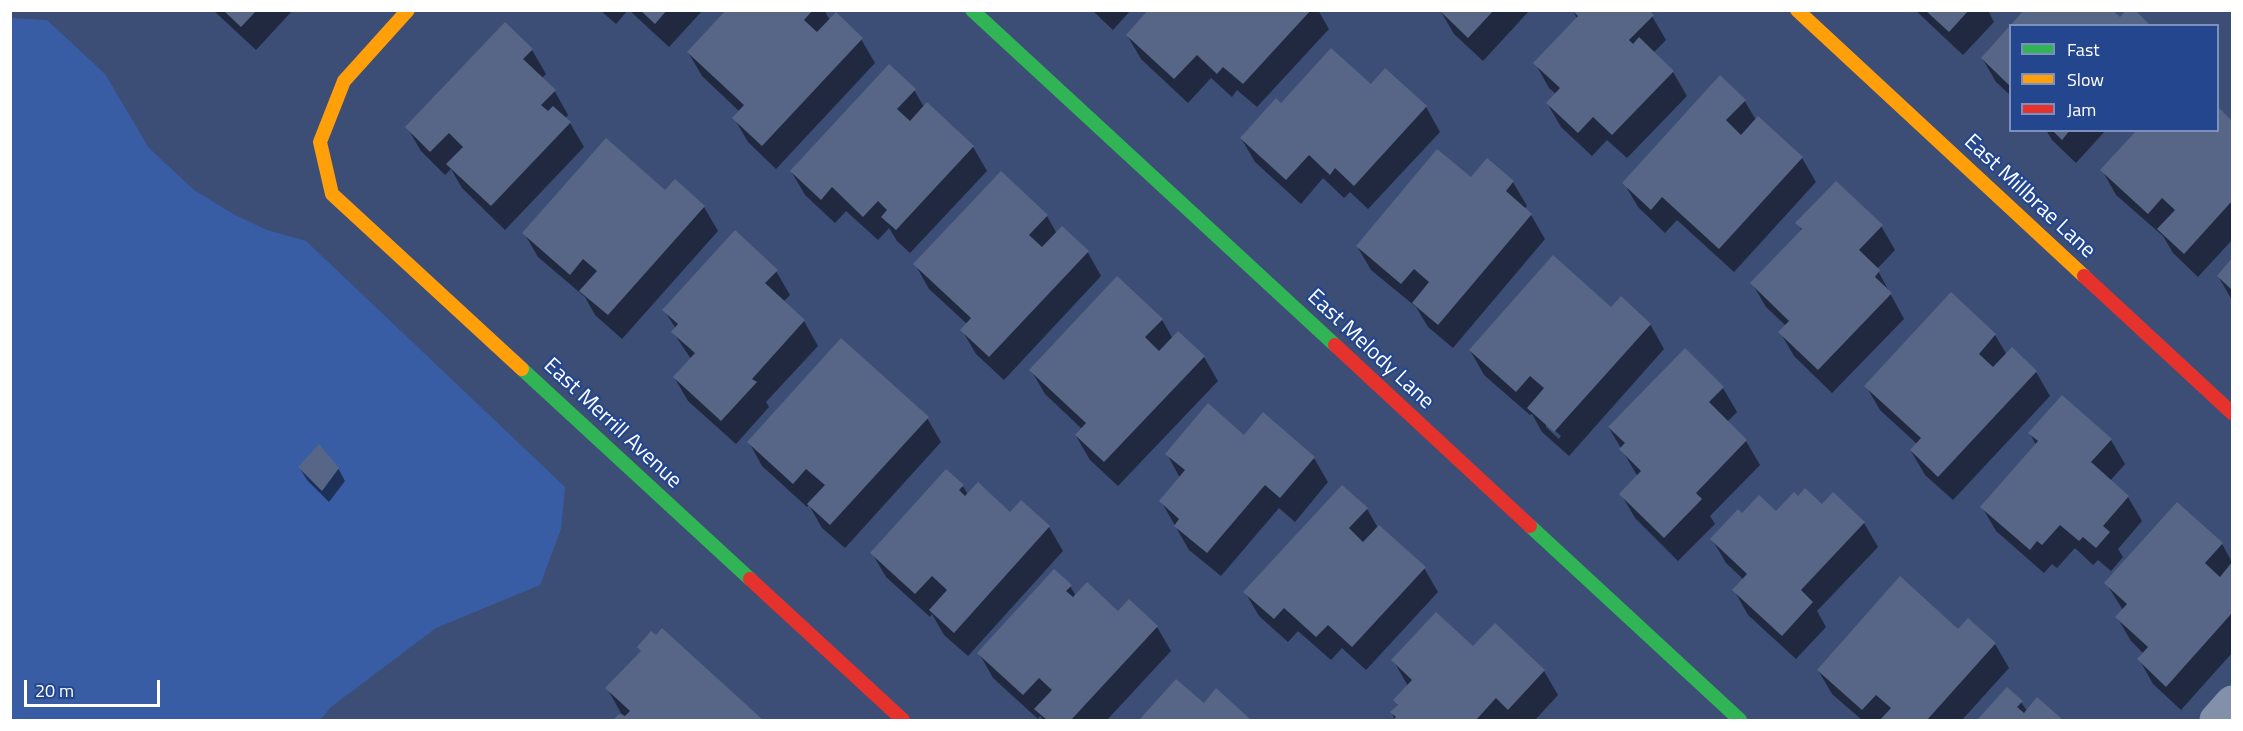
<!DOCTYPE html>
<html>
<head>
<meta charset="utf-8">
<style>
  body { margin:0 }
  #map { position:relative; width:2243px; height:731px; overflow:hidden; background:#3c4e76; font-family:"Titillium Web",sans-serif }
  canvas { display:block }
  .frame { position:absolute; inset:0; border:12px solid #fff; pointer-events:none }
  .legend { position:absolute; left:2009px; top:24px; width:210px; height:108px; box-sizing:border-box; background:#23468f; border:2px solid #7b90bc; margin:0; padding:8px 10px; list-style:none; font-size:18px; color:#fff }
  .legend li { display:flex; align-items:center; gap:12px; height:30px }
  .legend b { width:30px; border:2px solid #7b90bc }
  .scale { position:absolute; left:24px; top:680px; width:136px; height:27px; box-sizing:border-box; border:3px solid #fff; border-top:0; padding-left:8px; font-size:18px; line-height:21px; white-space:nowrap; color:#fff; -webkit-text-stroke:4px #23468f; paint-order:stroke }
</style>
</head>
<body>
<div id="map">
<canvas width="2243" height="731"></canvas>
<div class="frame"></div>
<ul class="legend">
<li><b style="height:8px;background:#30b455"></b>Fast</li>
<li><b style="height:8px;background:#ff9f0a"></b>Slow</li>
<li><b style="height:8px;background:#e5322d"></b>Jam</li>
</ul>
<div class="scale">20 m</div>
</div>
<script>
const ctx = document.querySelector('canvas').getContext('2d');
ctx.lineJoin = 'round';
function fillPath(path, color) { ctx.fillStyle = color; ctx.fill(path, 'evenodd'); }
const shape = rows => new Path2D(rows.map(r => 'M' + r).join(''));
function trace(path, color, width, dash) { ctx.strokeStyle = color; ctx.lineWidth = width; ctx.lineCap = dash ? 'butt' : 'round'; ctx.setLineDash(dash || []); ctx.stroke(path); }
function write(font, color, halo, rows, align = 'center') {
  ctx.font = font + ' "Titillium Web",sans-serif'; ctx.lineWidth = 4.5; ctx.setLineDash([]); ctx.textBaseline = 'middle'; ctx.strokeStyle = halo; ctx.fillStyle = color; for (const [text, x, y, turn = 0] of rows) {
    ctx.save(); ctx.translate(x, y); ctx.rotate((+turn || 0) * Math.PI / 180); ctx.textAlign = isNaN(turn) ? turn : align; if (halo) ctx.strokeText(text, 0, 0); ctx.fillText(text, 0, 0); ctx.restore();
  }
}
const green = shape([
  [11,18,47,20,105,74,149,148,194,190,235,215,267,230,306,241,565,487,561,529,540,585,436,628,331,707,320,720,11,720]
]);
const shadow = shape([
  [213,10,293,10,256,50],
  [600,10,628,10,616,24],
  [629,10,703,10,669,47],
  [728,10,824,10,830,20,861,39,875,63,776,169,748,142,734,118,740,112,702,76,688,52],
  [1092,10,1131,10,1113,30],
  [1150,10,1318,10,1329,29,1257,107,1237,90,1232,97,1211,78,1188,103,1141,59,1127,35],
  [1440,10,1530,10,1483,61,1454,34],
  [1573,10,1652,16,1666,40,1653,53,1673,72,1687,96,1627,158,1607,140,1592,156,1561,127,1547,103,1556,94,1549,88,1535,63,1577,19],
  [1915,10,1988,10,1994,22,1963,55],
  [2010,27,2010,95,1996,82,1982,58],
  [532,50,546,74,542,78,554,90,568,115,565,119,570,123,584,147,505,230,462,188,451,169,445,175,421,151,407,127],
  [1385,70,1426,107,1440,132,1368,209,1350,192,1344,198,1323,178,1301,204,1255,162,1241,138,1281,105,1371,86],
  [914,90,924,107,973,147,987,171,910,253,897,241,889,228,878,240,846,211,835,223,805,195,791,171],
  [1744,100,1756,120,1758,118,1802,158,1816,182,1734,272,1677,220,1665,233,1638,207,1624,183],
  [2218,109,2232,123,2232,240,2198,277,2173,253,2163,236,2116,195,2102,170,2218,130],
  [2046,130,2106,130,2076,163,2052,140],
  [1471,179,1513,182,1527,206,1524,209,1531,215,1545,239,1453,348,1428,327,1416,307,1371,270,1357,246],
  [665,192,704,207,718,231,622,339,595,315,585,297,538,257,524,233],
  [1047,216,1057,234,1087,251,1101,276,1004,380,976,354,962,330,967,324,929,289,915,264],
  [1797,223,1881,226,1895,250,1877,269,1904,319,1832,393,1794,356,1780,332,1786,326,1766,307,1752,283,1802,231],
  [2232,261,2232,300,2218,276],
  [776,271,790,295,783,302,804,321,818,346,766,402,769,407,736,444,688,401,674,377,691,359,673,332,676,329,664,310],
  [1951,295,1995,335,2007,355,2036,372,2050,396,1953,500,1925,475,1911,451,1917,444,1880,410,1866,386],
  [1611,309,1650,324,1664,349,1569,456,1542,432,1532,414,1530,415,1484,375,1470,350],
  [1546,423,1561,436,1559,439,1546,427],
  [1162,320,1173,339,1204,357,1218,381,1118,486,1090,460,1076,436,1082,429,1045,394,1031,370],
  [1723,388,1737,412,1727,422,1746,441,1760,465,1710,516,1715,524,1678,561,1635,518,1621,494,1638,477,1609,428],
  [1263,414,1314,458,1328,482,1295,522,1279,508,1221,576,1189,550,1161,501,1180,478,1167,454,1244,437],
  [927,418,941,442,845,548,822,528,809,505,807,507,762,466,749,442],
  [2030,433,2111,440,2125,464,2110,481,2128,497,2142,521,2118,549,2123,557,2111,571,2098,560,2093,565,2075,548,2057,568,2052,564,2044,573,1996,531,1982,507,2036,445],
  [299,467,338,468,345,481,329,502,307,480],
  [963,486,968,495,1010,514,1021,502,1049,527,1063,551,968,656,944,635,932,614,930,617,886,577,872,553],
  [2177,504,2222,544,2232,562,2232,653,2181,710,2153,684,2139,659,2144,654,2131,641,2117,617,2123,610,2106,583],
  [1822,506,1864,523,1878,547,1817,611,1826,627,1796,659,1748,615,1734,590,1744,580,1726,563,1712,539,1742,515,1777,513],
  [1367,509,1378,528,1424,568,1438,592,1366,670,1342,648,1331,660,1298,631,1288,642,1259,616,1245,592],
  [1070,586,1076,596,1157,627,1171,651,1107,720,1043,720,1040,716,1038,719,993,678,979,653],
  [1495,625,1544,671,1558,695,1535,720,1395,720,1392,713,1398,706,1395,700,1408,686,1393,660,1473,648],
  [662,630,760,720,615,720,620,716,627,718,621,713,607,688],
  [1959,631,1995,644,2009,668,1962,720,1862,720,1832,694,1818,670],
  [1176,681,1204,705,1217,690,1250,720,1141,720],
  [2007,689,2021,702,2027,711,2037,699,2061,720,1979,720]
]);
const building = shape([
  [223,10,257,10,241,27],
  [640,10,667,10,655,24],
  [726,10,813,10,804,20,817,32,836,12,863,38,762,146,732,118,744,105,687,52],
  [1148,10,1311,10,1243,84,1223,67,1217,74,1197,55,1174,79,1126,35],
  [1439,10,1494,10,1468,38],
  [1572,10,1649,10,1654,15,1629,40,1633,44,1639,37,1674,71,1612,135,1593,117,1578,133,1546,103,1560,88,1533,63,1578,16],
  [1925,10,1969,10,1949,32],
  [2024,10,2112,10,2120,17,2126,10,2135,10,2151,26,2010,26,2010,86,1981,58],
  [505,22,533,49,523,59,556,90,541,105,548,111,553,106,571,122,491,206,446,164,463,147,449,133,430,152,405,127],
  [1331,48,1371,84,1385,68,1427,106,1354,186,1335,168,1330,175,1309,155,1286,180,1240,138,1276,98,1281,103],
  [889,64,916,89,897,109,910,121,927,102,974,146,896,230,881,217,887,210,878,201,863,217,832,187,821,200,790,171],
  [1720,75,1746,100,1726,120,1741,135,1758,116,1803,157,1719,249,1662,197,1651,210,1622,183],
  [2218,107,2232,121,2232,201,2184,254,2157,229,2175,210,2162,198,2148,214,2100,170,2137,130,2218,130],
  [2052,130,2070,130,2062,140],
  [606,138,665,190,675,179,705,206,608,315,579,291,597,271,583,259,570,275,522,233],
  [1437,149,1471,177,1487,158,1514,181,1506,191,1532,214,1438,325,1412,303,1429,282,1414,269,1401,284,1356,246],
  [1001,171,1048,215,1029,235,1042,247,1062,226,1089,251,989,357,960,330,971,318,913,264],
  [1836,181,1883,225,1859,250,1880,270,1875,277,1892,293,1818,370,1778,332,1789,321,1750,283,1802,229,1795,223],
  [735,230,778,270,765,283,805,320,752,379,757,382,721,421,673,377,695,353,671,332,678,324,662,310],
  [1553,255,1611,307,1621,296,1651,324,1554,432,1527,408,1544,388,1530,376,1516,392,1469,350],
  [2232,258,2232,290,2217,276],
  [1117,276,1163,319,1145,337,1159,351,1178,331,1205,356,1104,462,1075,435,1086,423,1029,370],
  [1951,292,1996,334,1979,354,1993,367,2012,347,2037,371,1938,477,1910,450,1921,438,1864,386],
  [841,338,929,417,830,525,807,504,825,485,806,469,793,484,747,442],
  [1685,348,1724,387,1709,402,1747,440,1696,493,1702,499,1664,538,1619,494,1641,471,1619,449,1625,443,1608,427],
  [2062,395,2112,439,2091,462,2129,496,2103,526,2110,532,2096,548,2083,537,2079,541,2060,525,2042,545,2037,541,2030,550,1980,507,2038,441,2028,433],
  [1208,403,1244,435,1263,412,1315,457,1280,498,1265,485,1207,553,1174,526,1179,519,1159,501,1185,470,1165,454],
  [319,444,339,468,322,491,298,467],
  [946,469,964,485,959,490,965,496,978,482,1010,512,1021,500,1050,526,954,633,929,610,947,590,932,576,915,594,870,553],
  [1342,485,1368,508,1349,528,1363,542,1379,525,1426,567,1352,647,1328,625,1316,637,1284,608,1274,619,1243,592],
  [1805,488,1822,504,1833,492,1865,522,1801,590,1813,602,1782,636,1732,590,1747,574,1710,539,1738,509,1742,513,1759,495,1776,511,1794,492,1798,496],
  [2177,502,2223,543,2205,563,2220,577,2232,562,2232,613,2166,687,2137,659,2148,647,2115,617,2127,604,2104,583],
  [1054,569,1072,585,1066,591,1073,597,1087,582,1118,611,1129,599,1158,626,1071,720,1047,720,1034,709,1052,690,1039,678,1023,695,977,653],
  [1900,576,1958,629,1968,618,1996,643,1927,720,1880,720,1891,708,1876,695,1862,710,1817,670],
  [1436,612,1473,646,1495,623,1545,670,1508,710,1496,698,1476,720,1393,720,1396,717,1390,712,1398,705,1393,700,1412,680,1391,660],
  [662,628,763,720,613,720,619,714,625,716,630,711,605,688,641,651,637,647,651,631,656,635],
  [1176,679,1204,703,1216,688,1250,719,1249,720,1139,720],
  [2007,687,2023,701,2017,707,2024,713,2037,697,2063,720,1977,720]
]);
const street = shape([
  [2216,720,2232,702]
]);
const fast = shape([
  [972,10,1335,345],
  [522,369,750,579],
  [1530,526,1740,720]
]);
const slow = shape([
  [408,10,344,81,320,142,332,194,522,369],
  [1797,10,2084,276]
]);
const jam = shape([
  [2084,276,2232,413],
  [1335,345,1530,526],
  [750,579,903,720]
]);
const streetNames = [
  ["East Millbrae Lane",2029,197,43],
  ["East Melody Lane",1370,350,43],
  ["East Merrill Avenue",612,424,43]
];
fillPath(green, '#385da5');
fillPath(shadow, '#0007');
fillPath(building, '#576686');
trace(street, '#8390a9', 33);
trace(fast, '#30b455', 14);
trace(slow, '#ff9f0a', 14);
trace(jam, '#e5322d', 14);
write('22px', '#fff', '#23468f', streetNames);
</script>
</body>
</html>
